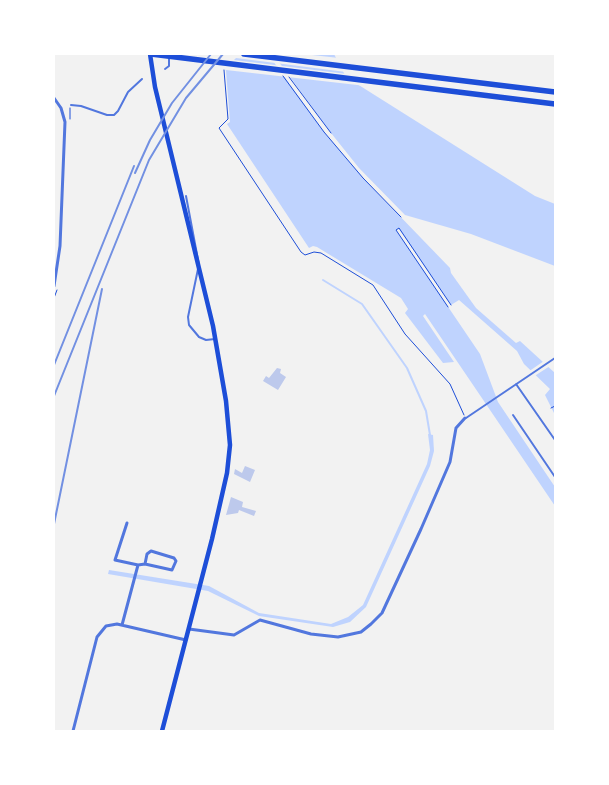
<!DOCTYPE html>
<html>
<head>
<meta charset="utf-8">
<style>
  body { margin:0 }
  #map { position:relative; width:609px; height:785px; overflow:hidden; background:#f2f2f2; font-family:"Roboto Condensed",sans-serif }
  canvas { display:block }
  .frame { position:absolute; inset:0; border:55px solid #fff; pointer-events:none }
</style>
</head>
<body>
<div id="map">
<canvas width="609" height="785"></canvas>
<div class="frame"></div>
</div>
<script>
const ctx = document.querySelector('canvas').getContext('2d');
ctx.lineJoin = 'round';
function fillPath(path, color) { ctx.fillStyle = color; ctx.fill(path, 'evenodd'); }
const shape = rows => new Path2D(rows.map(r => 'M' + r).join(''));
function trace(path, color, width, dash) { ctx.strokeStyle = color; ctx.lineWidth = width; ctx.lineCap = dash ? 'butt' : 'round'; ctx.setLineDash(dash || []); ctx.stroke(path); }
const water = shape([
  [218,54,268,54,324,132,363,178,450,268,451,273,476,308,516,343,520,341,555,373,555,415,545,395,550,389,524,364,517,351,459,300,451,305,399,229,396,230,480,354,498,402,555,487,555,506,425,314,423,316,454,362,443,363,405,313,408,309,401,298,317,247,313,246,309,248,227,124,230,122,226,71],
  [273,54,334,54,346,77,535,196,555,204,555,266,471,234,405,215,359,168,331,133],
  [428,434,433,435,434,451,430,466,366,607,350,622,333,627,259,616,208,591,108,574,109,570,209,586,259,613,331,624,348,617,363,605,427,464,430,450]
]);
const pier = shape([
  [215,54,303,54,339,58,346,72,236,58,234,60,347,74,366,86,226,70,223,69],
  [544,361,550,366,533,377,528,372]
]);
const stream = shape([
  [323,280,362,304,407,368,426,411,430,435]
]);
const building = shape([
  [277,368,281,369,280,373,286,377,278,390,263,381,266,376,269,378],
  [245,466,255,470,250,482,234,474,235,469,242,473],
  [231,497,243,502,242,507,256,511,254,516,239,510,238,513,226,515]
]);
const path = shape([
  [224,70,228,119,219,128,301,252,305,255,314,252,321,253,373,285,405,334,450,384,464,415],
  [283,76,324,132,363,178,401,217],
  [289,77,331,133],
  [70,119,70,108],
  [54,298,57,290],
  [448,307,396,230,399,228,451,305],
  [551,408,555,406]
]);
const service = shape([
  [165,69,169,66,169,59],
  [71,105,81,106,107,115,114,115,118,111,128,92,142,79],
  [186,196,199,265],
  [198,269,188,317,189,325,199,337,206,340,215,339],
  [516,384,555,440],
  [513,415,555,477],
  [466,418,555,358]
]);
const minor = shape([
  [54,98,61,108,65,122,60,246,54,286],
  [138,565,145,564,172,570,176,561,174,558,151,551,147,554,145,564],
  [122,625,138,565,115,560,127,523],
  [189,629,234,635,260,620,311,634,338,637,361,632,371,624,382,613,421,529,450,462,456,428,465,418],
  [73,731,97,637,106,626,117,624,186,640]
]);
const secondary = shape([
  [150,54,155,87,213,326,226,401,230,445,227,473,212,539,162,731]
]);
const motorway = shape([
  [151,54,555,104],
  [244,54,555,92]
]);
const rail = shape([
  [135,173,150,140,172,103,211,54],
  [54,365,134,166],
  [54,396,149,160,186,98,223,54],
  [54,524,102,289]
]);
fillPath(water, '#bfd3fe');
fillPath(pier, '#f2f2f2');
trace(stream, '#bfd3fe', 2);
fillPath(building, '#bdc9ec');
trace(path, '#1d4ed8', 1);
trace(service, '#5277de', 2);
trace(minor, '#5277de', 3);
trace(secondary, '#1d4ed8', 4.5);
trace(motorway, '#1d4ed8', 5.5);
trace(rail, '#7290e2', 2);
</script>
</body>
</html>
